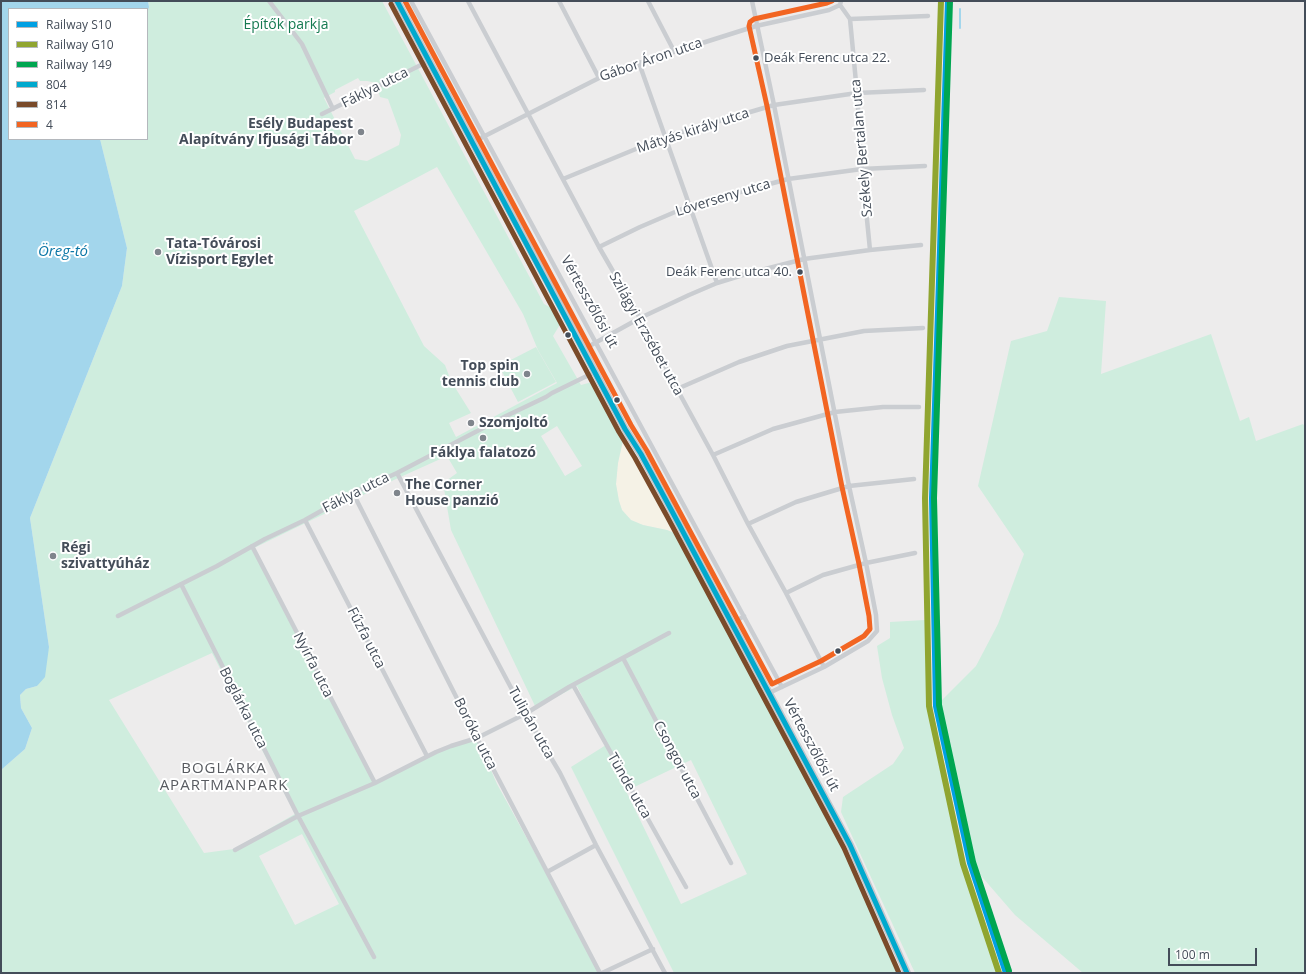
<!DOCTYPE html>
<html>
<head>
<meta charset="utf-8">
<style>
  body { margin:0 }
  #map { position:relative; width:1306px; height:974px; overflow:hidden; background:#edecec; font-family:"Open Sans",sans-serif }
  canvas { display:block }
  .frame { position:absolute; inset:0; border:2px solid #444d59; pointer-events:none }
  .legend { position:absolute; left:8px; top:8px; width:140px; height:132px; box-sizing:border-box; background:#fff; border:1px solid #b4b8bd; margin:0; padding:5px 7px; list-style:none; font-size:12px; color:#444d59 }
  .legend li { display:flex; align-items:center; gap:8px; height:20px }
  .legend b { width:20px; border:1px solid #b4b8bd }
  .scale { position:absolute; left:1168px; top:948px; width:89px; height:18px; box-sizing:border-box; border:2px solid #444d59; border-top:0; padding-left:5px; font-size:12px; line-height:14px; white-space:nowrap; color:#444d59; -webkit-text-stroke:3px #fff; paint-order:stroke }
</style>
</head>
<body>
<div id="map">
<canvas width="1306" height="974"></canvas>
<div class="frame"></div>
<ul class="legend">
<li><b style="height:5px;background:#00a0e3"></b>Railway S10</li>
<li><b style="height:5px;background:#90a530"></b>Railway G10</li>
<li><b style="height:5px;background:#00a651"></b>Railway 149</li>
<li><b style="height:5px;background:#00a9ce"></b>804</li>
<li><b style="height:5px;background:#7a4b2a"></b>814</li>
<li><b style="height:5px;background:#f26522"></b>4</li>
</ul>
<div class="scale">100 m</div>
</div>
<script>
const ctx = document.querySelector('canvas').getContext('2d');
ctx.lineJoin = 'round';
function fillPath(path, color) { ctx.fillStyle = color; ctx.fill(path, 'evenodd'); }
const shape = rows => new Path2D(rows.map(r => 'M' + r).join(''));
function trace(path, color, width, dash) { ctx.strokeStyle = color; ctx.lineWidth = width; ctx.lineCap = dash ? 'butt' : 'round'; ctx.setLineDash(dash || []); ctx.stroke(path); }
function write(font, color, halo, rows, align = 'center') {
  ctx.font = font + ' "Open Sans",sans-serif'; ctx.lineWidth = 4; ctx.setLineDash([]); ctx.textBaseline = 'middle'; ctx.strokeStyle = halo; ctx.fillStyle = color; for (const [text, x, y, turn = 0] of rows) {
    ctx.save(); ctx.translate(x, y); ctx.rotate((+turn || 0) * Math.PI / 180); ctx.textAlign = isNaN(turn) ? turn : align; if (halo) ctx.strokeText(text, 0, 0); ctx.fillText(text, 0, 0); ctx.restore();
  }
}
const commercial = shape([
  [624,436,677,534,667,530,643,525,631,520,622,510,619,501,616,484,618,463]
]);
const green = shape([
  [148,1,382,1,544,304,557,311,561,323,553,336,581,385,592,382,624,436,618,463,616,484,619,501,622,510,631,520,643,525,667,530,677,534,838,838,899,973,674,973,571,767,606,745,577,686,536,708,451,530,443,483,457,473,447,456,396,479,252,549,374,783,427,756,477,738,497,784,601,973,1,973,1,770,25,749,32,728,21,708,20,695,26,689,37,686,49,647,30,518,122,286,127,248,100,139,147,139,147,14,149,7],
  [358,78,360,81,367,81,376,83,380,97,388,99,401,135,399,145,367,161,355,159,324,98,335,92,335,90],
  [437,167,523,314,538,350,557,383,456,437,449,423,471,413,451,381,445,365,424,346,354,211],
  [557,426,582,466,565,476,541,436],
  [212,653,295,814,234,849,204,853,109,700],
  [691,760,747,874,681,904,626,791],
  [302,834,339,904,295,925,259,856],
  [1059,297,1106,301,1101,374,1211,334,1240,421,1249,417,1256,441,1303,424,1305,427,1305,973,1083,973,1015,915,970,863,936,706,976,666,998,624,1024,554,978,486,1011,341,1047,331],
  [536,347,556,382,518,402,499,366],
  [925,620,929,691,952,810,978,913,999,973,915,973,841,812,843,797,893,764,904,748,892,715,882,678,877,646,890,638,890,622]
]);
const water = shape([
  [1,1,148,1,149,7,147,14,147,9,9,9,9,139,100,139,127,248,122,286,30,518,49,647,45,677,37,686,26,689,20,695,21,708,32,728,25,749,1,770]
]);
const stream = shape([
  [960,28,960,9]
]);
const minor = shape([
  [269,1,302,44,333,109],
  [411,1,782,687],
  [468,1,599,247,640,318,677,389,713,455,748,524,786,593,824,667],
  [559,1,599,78],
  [648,1,674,51],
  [752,1,774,105,849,486,866,563,876,615,877,631,868,641,824,667,769,693],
  [841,1,840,5,850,19,857,93,862,169,870,250],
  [850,19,928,16],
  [639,63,717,283],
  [322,114,429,61],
  [473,142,599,78,639,63,756,26,829,10,840,5],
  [563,179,665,137,774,105,857,93,924,90],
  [599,247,640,227,689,206,788,179,862,169,925,166],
  [584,349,640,318,689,295,717,283,746,274,804,259,870,250,921,245],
  [677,389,739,362,787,346,864,331,923,328],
  [713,455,773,429,835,412,883,407,919,407],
  [397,473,525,714,560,773,596,845,665,973],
  [353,493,477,738,600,973],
  [305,520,427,756],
  [748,524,796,502,849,486,914,479],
  [252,546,375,783],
  [181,584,298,816,374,957],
  [786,593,823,575,866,563,915,553],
  [118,616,217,566,265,539,305,520,353,493,397,473,506,416,546,397,552,393,595,372],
  [732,624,744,616],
  [623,658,731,863],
  [573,685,686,887],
  [235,850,298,816,375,783,436,752,451,746,477,738,525,714,569,687,669,633],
  [547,872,596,845],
  [602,973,653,949]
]);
const primary = shape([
  [397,1,561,307,625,429,641,454,674,515,835,817,850,845,907,973]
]);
const bus1 = shape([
  [397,1,625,429,641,454,674,515,850,845,907,973]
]);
const bus2 = shape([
  [391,4,619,432,635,458,668,518,844,848,899,973]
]);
const bus3 = shape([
  [405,1,631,425,647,451,772,684,821,661,864,636,870,629,869,616,859,564,842,487,767,106,749,26,750,22,754,19,827,3,832,1]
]);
const rail1 = shape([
  [948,1,932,498,936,706,970,863,1006,973]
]);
const rail2 = shape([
  [941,1,925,498,929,706,963,864,999,973]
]);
const rail3 = shape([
  [950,1,934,498,939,705,973,862,1009,971]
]);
const markers = [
  [756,58,3.5,"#444d59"],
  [361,132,4,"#7f858c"],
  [158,252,4,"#7f858c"],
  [800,272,3.5,"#444d59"],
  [568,335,3.5,"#444d59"],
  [527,374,4,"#7f858c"],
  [617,400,3.5,"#444d59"],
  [471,423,4,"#7f858c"],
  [483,438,4,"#7f858c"],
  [397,493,4,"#7f858c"],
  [53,556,4,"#7f858c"],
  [838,651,3.5,"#444d59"]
];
const busNames = [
  ["Deák Ferenc utca 22.",764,58],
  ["Deák Ferenc utca 40.",792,272,"right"]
];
const parkNames = [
  ["Építők parkja",286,25]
];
const streetNames = [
  ["Gábor Áron utca",651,60,-19],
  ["Fáklya utca",375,88,-27],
  ["Mátyás király utca",693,131,-18],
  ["Székely Bertalan utca",862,148,-95],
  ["Lóverseny utca",723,198,-17],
  ["Vértesszőlősi út",589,302,61],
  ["Szilágyi Erzsébet utca",646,334,61],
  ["Fáklya utca",356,493,-27],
  ["Fűzfa utca",366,638,63],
  ["Nyírfa utca",313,665,63],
  ["Boglárka utca",243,708,63],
  ["Tulipán utca",531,723,61],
  ["Boróka utca",475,734,63],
  ["Vértesszőlősi út",811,745,62],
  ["Csongor utca",677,760,62],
  ["Tünde utca",629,786,60]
];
const poiNames = [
  ["Esély Budapest",353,124,"right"],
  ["Alapítvány Ifjusági Tábor",353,140,"right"],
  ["Tata-Tóvárosi",166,244],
  ["Vízisport Egylet",166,260],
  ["Top spin",519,366,"right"],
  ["tennis club",519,382,"right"],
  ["Szomjoltó",479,423],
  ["Fáklya falatozó",483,453,"center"],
  ["The Corner",405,485],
  ["House panzió",405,501],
  ["Régi",61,548],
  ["szivattyúház",61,564]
];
const waterNames = [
  ["Öreg-tó",63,252]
];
const neighbourhoodNames = [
  ["BOGLÁRKA",224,769],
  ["APARTMANPARK",224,786]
];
fillPath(commercial, '#f5f2e6');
fillPath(green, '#cfedde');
fillPath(water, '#a3d6ec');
trace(stream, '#a3d6ec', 2);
trace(minor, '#cacdd1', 4.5);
trace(primary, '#c5c8cd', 8);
trace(bus1, '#00a9ce', 5);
trace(bus2, '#7a4b2a', 5);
trace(bus3, '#f26522', 5);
trace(rail1, '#00a0e3', 6);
trace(rail2, '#90a530', 6);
trace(rail3, '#00a651', 6);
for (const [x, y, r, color] of markers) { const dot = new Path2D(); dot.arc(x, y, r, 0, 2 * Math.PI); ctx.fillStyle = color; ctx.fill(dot); trace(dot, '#fff', 1.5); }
write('13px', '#444d59', '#fff', busNames, 'left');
write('14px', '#157a51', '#fff', parkNames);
write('14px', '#444d59', '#fff', streetNames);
write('bold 14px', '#444d59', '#fff', poiNames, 'left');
write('italic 15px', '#0a76a6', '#fff', waterNames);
ctx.letterSpacing = '1px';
write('15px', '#585b60', '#fff', neighbourhoodNames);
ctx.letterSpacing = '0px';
</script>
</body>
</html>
